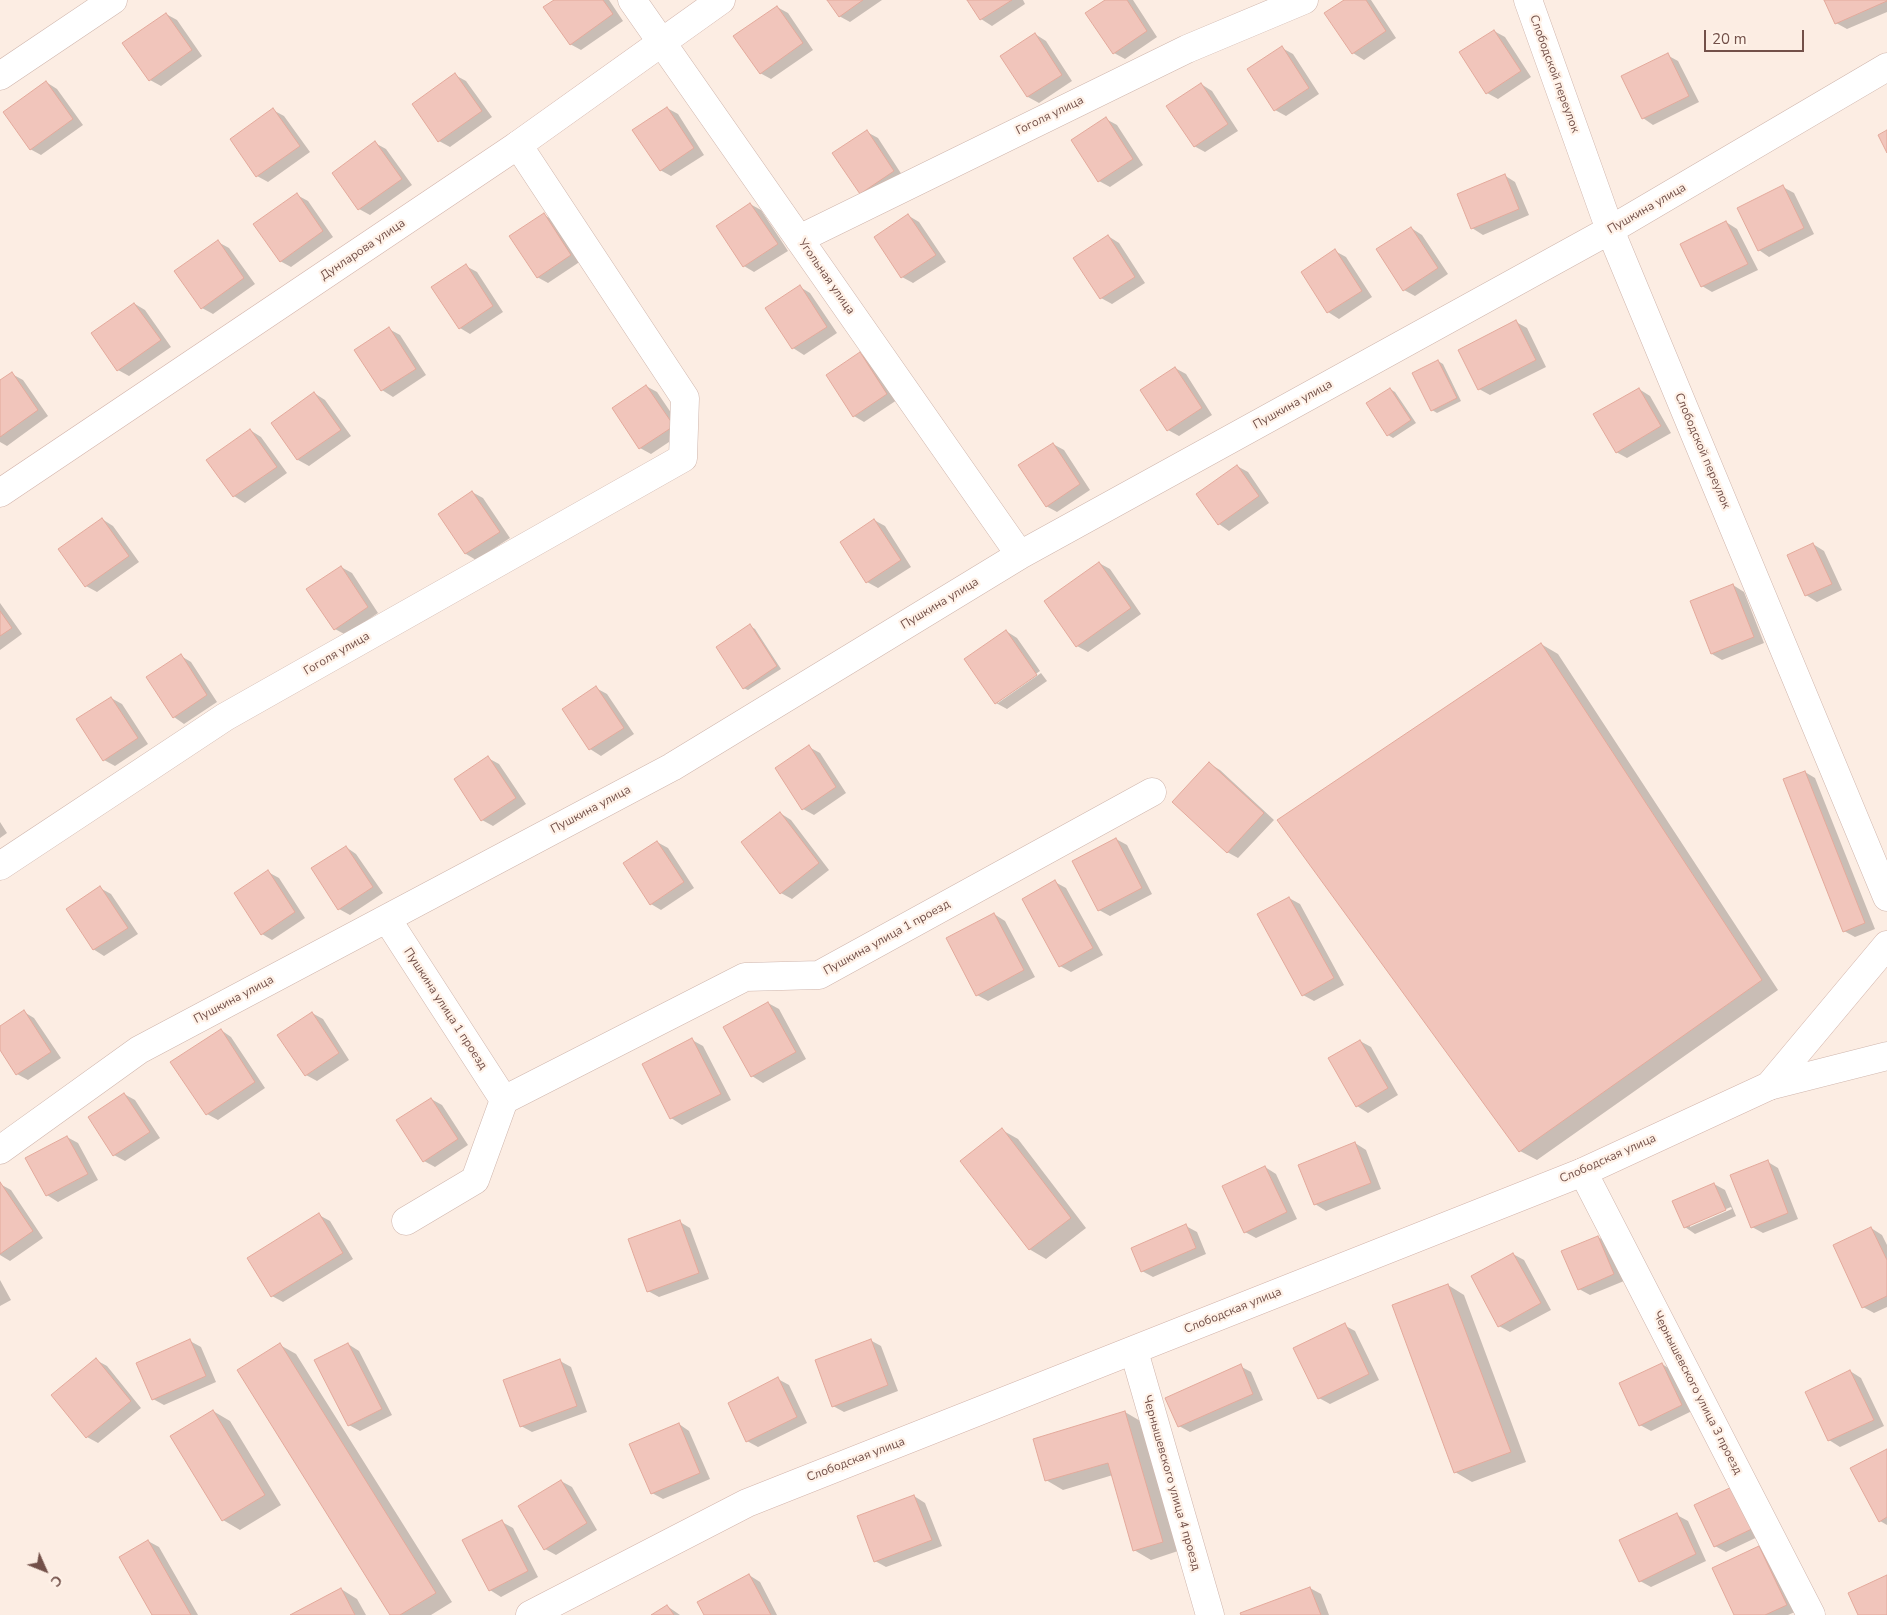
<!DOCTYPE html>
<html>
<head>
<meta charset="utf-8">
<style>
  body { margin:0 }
  #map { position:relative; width:1887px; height:1615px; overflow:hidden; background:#fcede3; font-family:"Nunito Sans",sans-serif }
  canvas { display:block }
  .north { position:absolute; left:20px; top:1545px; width:50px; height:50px; -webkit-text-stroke:4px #fff2e8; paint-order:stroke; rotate:134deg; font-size:14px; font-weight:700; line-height:20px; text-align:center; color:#735049 }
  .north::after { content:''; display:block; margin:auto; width:18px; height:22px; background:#735049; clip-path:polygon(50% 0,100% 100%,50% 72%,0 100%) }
  .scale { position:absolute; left:1704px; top:30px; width:100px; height:22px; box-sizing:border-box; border:2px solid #735049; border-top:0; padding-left:6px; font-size:15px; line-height:18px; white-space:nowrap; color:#735049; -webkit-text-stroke:4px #fff2e8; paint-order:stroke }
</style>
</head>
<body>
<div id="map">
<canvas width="1887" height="1615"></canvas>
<div class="north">С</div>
<div class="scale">20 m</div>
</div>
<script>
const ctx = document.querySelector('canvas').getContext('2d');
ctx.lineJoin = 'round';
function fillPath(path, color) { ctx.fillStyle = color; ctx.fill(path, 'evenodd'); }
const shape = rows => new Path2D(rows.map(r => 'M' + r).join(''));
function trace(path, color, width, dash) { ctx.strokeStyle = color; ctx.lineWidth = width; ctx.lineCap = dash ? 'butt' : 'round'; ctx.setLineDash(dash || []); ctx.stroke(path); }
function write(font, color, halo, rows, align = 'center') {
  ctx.font = font + ' "Nunito Sans",sans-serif'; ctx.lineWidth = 4.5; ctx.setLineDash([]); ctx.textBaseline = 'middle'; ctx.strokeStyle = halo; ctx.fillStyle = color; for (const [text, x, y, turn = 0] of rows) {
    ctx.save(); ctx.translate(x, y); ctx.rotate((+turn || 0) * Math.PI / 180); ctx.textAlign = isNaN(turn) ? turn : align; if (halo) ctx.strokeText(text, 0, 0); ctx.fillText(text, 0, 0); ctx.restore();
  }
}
const shadow = shape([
  [556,0,609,0,623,21,581,50,570,44],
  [828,0,882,0,850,22,839,16],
  [969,0,1023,0,1025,4,992,26,981,19],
  [1107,0,1133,0,1157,37,1125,59,1114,53],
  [1346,0,1371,0,1396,38,1364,60,1353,53],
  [1826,0,1887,0,1887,12,1847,29,1836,23],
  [777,7,788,13,813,50,771,79,760,73],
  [166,14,177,20,202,56,161,86,150,80],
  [1494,31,1505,37,1531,77,1498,99,1487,93],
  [1035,34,1046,41,1072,81,1039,103,1028,97,1002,57],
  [1282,48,1293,54,1319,94,1286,116,1275,110],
  [1667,55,1678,61,1699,102,1653,125,1643,118],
  [455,75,466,81,492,117,450,147,439,141],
  [46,82,57,89,83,125,41,155,30,149],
  [1201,84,1212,91,1238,131,1205,152,1194,146],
  [667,108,678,114,704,155,671,176,660,170],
  [273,110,284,116,310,152,268,182,257,176],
  [1106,119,1117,125,1143,165,1110,187,1099,181],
  [867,132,878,138,904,178,871,200,861,193],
  [375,143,386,149,412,185,370,215,359,209],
  [1504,175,1515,182,1529,215,1483,235,1472,228],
  [1783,187,1794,193,1814,234,1769,257,1759,250],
  [297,195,308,201,333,237,291,267,280,261],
  [750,204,761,210,788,251,754,272,744,266],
  [544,215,555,221,581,261,548,283,537,277],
  [909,216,919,222,946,262,913,283,902,277],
  [1726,222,1737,229,1758,270,1712,292,1702,286],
  [1411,228,1422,235,1448,274,1415,296,1404,290],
  [1108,236,1119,243,1145,283,1112,304,1101,298],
  [218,242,229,248,255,284,213,314,202,308],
  [1335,251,1346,257,1372,297,1339,319,1328,312,1302,273],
  [466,266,477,272,503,312,470,334,460,328],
  [800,287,810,293,837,333,804,355,793,348],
  [135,304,145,310,171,347,129,376,118,370],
  [1516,322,1527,328,1546,367,1490,395,1479,389],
  [389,329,400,335,426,375,393,397,382,390,356,350],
  [860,354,871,360,897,400,864,422,854,416],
  [1438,361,1443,364,1461,401,1437,413,1432,410],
  [1175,368,1186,374,1212,415,1179,436,1168,430],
  [12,374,23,380,48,416,7,446,0,442,0,382],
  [646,386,657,392,684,432,651,454,640,448],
  [1390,389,1395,392,1416,423,1393,438,1388,435],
  [1639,389,1650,396,1671,433,1627,458,1616,452],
  [314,393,325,400,351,436,309,466,298,460,273,423],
  [250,430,261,437,287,473,245,503,234,496,208,460],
  [1053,444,1064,450,1090,490,1057,512,1046,506],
  [1237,466,1248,472,1269,503,1229,531,1219,524],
  [472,492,483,498,510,538,476,560,466,554],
  [102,519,113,526,139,562,97,592,86,586],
  [874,520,885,526,911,567,878,588,867,582],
  [1813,544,1824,551,1842,590,1817,602,1806,595,1789,555],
  [1099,563,1110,569,1141,614,1088,652,1077,646],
  [341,567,352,573,378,613,346,635,335,629],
  [1733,585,1744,592,1764,643,1722,660,1712,654],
  [0,603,22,634,0,650],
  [750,626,755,629,781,669,748,690,743,688],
  [1006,631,1017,638,1040,671,998,700,998,703,1041,673,1047,681,1007,709,996,703],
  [1541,644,1558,654,1778,990,1537,1160,1520,1151],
  [181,656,191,662,217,702,184,724,174,717],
  [596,688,607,694,634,734,601,756,590,749,564,709],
  [111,698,122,704,148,744,115,766,104,760],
  [809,747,820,753,846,793,814,815,803,809],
  [488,758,499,764,526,804,493,826,482,820],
  [1210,764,1220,770,1274,820,1238,858,1227,852],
  [1805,772,1815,778,1875,929,1855,937,1844,931],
  [780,813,791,820,829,870,792,899,781,893],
  [0,822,7,833,0,838],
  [1116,839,1127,845,1152,894,1110,916,1099,910],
  [657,842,668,848,694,888,661,910,651,904],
  [346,847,356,854,383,893,350,915,339,909],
  [268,872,279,878,305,918,272,940,262,934],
  [1055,882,1066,888,1103,955,1071,972,1060,966],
  [100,888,111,894,138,934,104,956,93,949],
  [1289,898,1300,904,1344,985,1314,1001,1303,995],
  [994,914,1005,921,1035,977,988,1001,977,995],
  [768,1003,779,1009,806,1059,763,1083,752,1076,725,1027],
  [24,1012,34,1018,61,1058,28,1080,17,1074,0,1048,0,1028],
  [312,1013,323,1019,349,1060,317,1081,306,1075],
  [221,1030,231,1037,265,1088,218,1120,207,1114],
  [692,1040,703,1046,731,1100,682,1125,671,1118,644,1064],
  [1360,1041,1371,1047,1398,1095,1368,1113,1357,1106],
  [124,1094,135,1100,160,1138,125,1161,114,1155],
  [431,1099,442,1105,468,1145,435,1167,424,1161],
  [1002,1130,1018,1139,1086,1228,1046,1259,1029,1249],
  [67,1137,78,1143,98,1180,58,1202,47,1195],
  [1355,1143,1366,1150,1381,1189,1326,1211,1315,1204],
  [1768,1162,1778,1168,1798,1219,1763,1233,1752,1227],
  [1265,1167,1276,1174,1297,1219,1256,1238,1245,1232],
  [0,1184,11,1190,43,1238,10,1261,0,1255],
  [1714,1184,1725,1190,1736,1216,1695,1234,1685,1227],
  [1731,1207,1732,1209,1690,1227,1690,1224],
  [319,1215,330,1221,353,1259,283,1302,272,1296],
  [680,1222,690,1228,709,1279,659,1297,648,1291],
  [1186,1226,1197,1232,1206,1254,1153,1277,1142,1271],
  [1871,1228,1882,1235,1887,1245,1887,1307,1874,1313,1863,1307],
  [1598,1237,1609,1243,1624,1281,1590,1295,1579,1289],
  [1513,1254,1524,1260,1551,1310,1510,1332,1499,1326],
  [0,1280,11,1300,0,1306],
  [1448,1285,1464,1295,1526,1462,1472,1482,1455,1472],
  [1344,1325,1355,1331,1379,1380,1330,1404,1319,1398],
  [870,1340,881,1346,898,1391,844,1412,833,1406],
  [190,1341,201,1347,216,1382,164,1405,153,1399],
  [348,1344,359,1351,392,1415,360,1431,349,1425],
  [280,1345,296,1354,452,1602,431,1615,391,1615],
  [96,1360,107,1366,141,1408,98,1443,87,1437],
  [560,1361,571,1367,587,1412,532,1432,521,1426],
  [1662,1364,1673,1371,1692,1411,1651,1431,1640,1425],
  [1240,1366,1251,1372,1263,1400,1190,1432,1179,1426],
  [1850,1371,1861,1378,1884,1426,1840,1447,1829,1440],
  [778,1379,789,1385,807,1423,758,1447,747,1441],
  [213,1411,230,1421,281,1505,240,1530,223,1520],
  [1125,1412,1142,1422,1178,1551,1151,1560,1134,1550,1113,1475,1063,1490,1046,1480],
  [679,1424,689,1431,710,1479,663,1499,652,1493],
  [1887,1450,1887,1525,1880,1521],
  [561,1481,572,1487,597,1530,556,1555,545,1549],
  [914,1496,925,1503,942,1546,886,1567,875,1561],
  [1696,1505,1768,1532,1726,1552,1715,1546],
  [1677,1515,1688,1521,1706,1561,1651,1587,1640,1581],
  [502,1522,513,1528,538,1577,501,1597,490,1590],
  [148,1541,159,1547,198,1615,154,1615],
  [1759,1547,1770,1553,1797,1611,1788,1615,1735,1615],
  [749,1575,760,1582,777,1615,706,1615],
  [1310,1588,1321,1594,1329,1615,1242,1615],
  [341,1589,357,1599,366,1615,292,1615],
  [667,1606,680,1615,653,1615]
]);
const building = shape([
  [554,0,603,0,613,14,570,45,543,7,554,0],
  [827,0,863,0,839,17,827,0],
  [967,0,1012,0,980,20,967,0],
  [1105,0,1127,0,1147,31,1113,54,1085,13,1105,0],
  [1344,0,1366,0,1386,31,1352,54,1324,13,1344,0],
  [1824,0,1887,0,1887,1,1835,24,1824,0],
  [777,6,803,43,760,74,733,36,777,6],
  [166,13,192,50,149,81,122,43,166,13],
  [1494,30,1521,71,1486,94,1459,52,1494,30],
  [1035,33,1062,75,1027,97,1000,56,1035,33],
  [1282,46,1309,88,1274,111,1247,69,1282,46],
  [1668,53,1689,96,1642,119,1621,76,1668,53],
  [455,73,482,111,438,142,412,104,455,73],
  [46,81,73,119,30,150,3,112,46,81],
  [1201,83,1228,124,1194,147,1166,106,1201,83],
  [667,107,694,148,660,171,632,130,667,107],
  [273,108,300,146,256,177,230,139,273,108],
  [1106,117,1133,159,1098,182,1071,140,1106,117],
  [867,130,894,171,860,194,832,153,867,130],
  [1887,130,1887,153,1878,135,1887,130],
  [375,141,402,179,358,210,332,173,375,141],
  [1505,174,1519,209,1471,229,1457,194,1505,174],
  [1783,185,1804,228,1758,251,1737,208,1783,185],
  [297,193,323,231,280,262,253,224,297,193],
  [750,203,778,244,743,267,716,226,750,203],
  [544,213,571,255,537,278,509,236,544,213],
  [908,214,936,255,901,278,874,237,908,214],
  [1726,221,1748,264,1701,287,1680,244,1726,221],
  [1411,227,1438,268,1403,291,1376,249,1411,227],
  [1108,235,1135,277,1100,299,1073,258,1108,235],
  [218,240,244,278,201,309,174,271,218,240],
  [1335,249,1362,291,1327,313,1301,272,1335,249],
  [466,264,493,306,459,329,431,287,466,264],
  [800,285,827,327,792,349,765,308,800,285],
  [134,303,161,340,117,371,91,333,134,303],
  [1516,320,1536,360,1478,390,1458,350,1516,320],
  [389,327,416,369,381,391,354,350,389,327],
  [860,352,887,394,853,417,826,375,860,352],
  [1438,360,1457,398,1431,411,1412,373,1438,360],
  [1175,367,1202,408,1167,431,1140,390,1175,367],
  [12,372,38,410,0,437,0,380,12,372],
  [646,385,674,426,639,449,612,408,646,385],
  [1390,388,1411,420,1387,436,1366,403,1390,388],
  [1639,388,1661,426,1616,453,1593,414,1639,388],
  [314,392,341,430,297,460,271,423,314,392],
  [250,429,277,467,233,497,206,460,250,429],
  [1053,443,1080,484,1046,507,1018,465,1053,443],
  [1237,465,1259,496,1218,525,1196,494,1237,465],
  [472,491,500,532,465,554,438,514,472,491],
  [102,518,129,556,85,587,58,549,102,518],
  [874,519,901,560,866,583,840,542,874,519],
  [1813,543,1832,584,1805,596,1787,555,1813,543],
  [1099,562,1131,608,1076,647,1044,601,1099,562],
  [341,566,368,607,334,630,306,589,341,566],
  [1733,584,1754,637,1711,654,1690,601,1733,584],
  [0,611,12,628,0,636,0,611],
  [750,624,777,666,743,689,716,647,750,624],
  [1006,630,1037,675,995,704,964,659,1006,630],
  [1541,643,1762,980,1519,1152,1277,820,1541,643],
  [181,654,207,695,173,718,146,677,181,654],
  [596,686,624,728,589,750,562,709,596,686],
  [111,697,138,738,103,761,76,719,111,697],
  [809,745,836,787,802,810,775,768,809,745],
  [488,756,516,798,481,821,454,779,488,756],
  [1209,762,1264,813,1227,853,1172,802,1209,762],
  [1805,771,1865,923,1843,932,1783,779,1805,771],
  [780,812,819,863,780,894,741,842,780,812],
  [1116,838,1142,888,1098,911,1072,861,1116,838],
  [657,841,684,882,650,905,623,863,657,841],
  [346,846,373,887,338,910,311,868,346,846],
  [268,870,295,912,261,935,234,893,268,870],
  [1055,880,1093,948,1059,967,1022,899,1055,880],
  [100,886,128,928,93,950,66,909,100,886],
  [1289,897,1334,978,1302,996,1257,914,1289,897],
  [994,913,1024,970,976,996,946,938,994,913],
  [768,1002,796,1052,751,1077,723,1027,768,1002],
  [24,1010,51,1052,16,1075,0,1050,0,1026,24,1010],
  [312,1012,339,1053,305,1076,277,1035,312,1012],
  [221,1029,255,1082,206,1115,170,1062,221,1029],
  [692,1038,721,1094,670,1119,642,1064,692,1038],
  [1360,1040,1388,1088,1356,1107,1328,1058,1360,1040],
  [124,1093,150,1132,113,1156,88,1117,124,1093],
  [431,1098,458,1139,423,1162,396,1120,431,1098],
  [1002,1128,1071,1218,1029,1250,960,1161,1002,1128],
  [67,1136,88,1174,46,1196,25,1158,67,1136],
  [1355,1142,1371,1183,1314,1205,1298,1165,1355,1142],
  [1768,1160,1788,1213,1751,1228,1730,1175,1768,1160],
  [1265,1166,1287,1212,1244,1233,1222,1186,1265,1166],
  [0,1182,33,1231,0,1254,0,1182],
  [1714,1183,1726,1210,1684,1228,1672,1201,1714,1183],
  [319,1213,343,1253,271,1297,247,1258,319,1213],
  [680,1220,699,1273,647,1292,628,1239,680,1220],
  [1186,1224,1196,1248,1141,1272,1131,1248,1186,1224],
  [1871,1227,1887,1260,1887,1296,1862,1308,1833,1245,1871,1227],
  [1598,1236,1614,1274,1578,1290,1561,1251,1598,1236],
  [1513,1253,1541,1303,1498,1327,1471,1276,1513,1253],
  [1448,1284,1511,1452,1454,1473,1392,1305,1448,1284],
  [1345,1323,1369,1374,1318,1399,1293,1348,1345,1323],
  [190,1339,206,1376,152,1400,136,1363,190,1339],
  [871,1339,888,1385,832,1407,815,1360,871,1339],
  [280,1343,436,1593,400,1615,390,1615,237,1370,280,1343],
  [348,1343,382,1409,348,1426,314,1360,348,1343],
  [96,1358,131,1401,86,1438,51,1395,96,1358],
  [560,1359,577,1406,520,1427,503,1380,560,1359],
  [1662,1363,1682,1405,1639,1426,1619,1383,1662,1363],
  [1241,1364,1253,1394,1178,1427,1165,1398,1241,1364],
  [1850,1370,1874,1420,1828,1441,1805,1392,1850,1370],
  [778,1377,797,1417,746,1442,728,1403,778,1377],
  [213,1410,265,1495,222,1521,170,1436,213,1410],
  [1125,1411,1163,1542,1133,1551,1108,1463,1045,1481,1033,1439,1125,1411],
  [679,1423,700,1473,651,1494,629,1444,679,1423],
  [1887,1449,1887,1517,1879,1522,1850,1468,1887,1449],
  [561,1480,587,1523,544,1550,518,1506,561,1480],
  [1738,1484,1758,1526,1714,1547,1694,1505,1738,1484],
  [914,1495,932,1540,874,1562,857,1516,914,1495],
  [1677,1513,1696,1554,1639,1582,1619,1540,1677,1513],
  [502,1520,528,1571,489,1591,462,1540,502,1520],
  [148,1540,191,1615,152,1615,119,1557,148,1540],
  [1759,1546,1787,1605,1765,1615,1734,1615,1712,1568,1759,1546],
  [749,1574,771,1615,704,1615,697,1602,749,1574],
  [1887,1575,1887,1615,1858,1615,1848,1593,1887,1575],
  [1310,1587,1321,1615,1241,1615,1240,1613,1310,1587],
  [341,1588,355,1615,290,1615,341,1588],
  [667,1605,674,1615,651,1615,667,1605]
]);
const street = shape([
  [632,0,1020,555],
  [1528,0,1610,230,1887,897],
  [0,76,113,0],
  [799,239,1187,49,1304,0],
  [0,866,225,717,683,458,685,398,518,145],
  [387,919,504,1100],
  [1769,1086,1887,1056],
  [0,1150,139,1050,672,767,1020,555,1610,230,1887,67],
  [1583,1172,1811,1615],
  [406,1221,475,1180,504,1100,745,977,819,975,1152,792],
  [1134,1351,1210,1615]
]);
const secondary = shape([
  [0,493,518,145,721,0],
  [530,1615,747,1503,1583,1172,1769,1086,1887,945]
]);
const streetNames = [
  ["Слободской переулок",1554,74,70],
  ["Гоголя улица",1050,116,-26],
  ["Пушкина улица",1647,209,-30],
  ["Дунларова улица",363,250,-34],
  ["Угольная улица",826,277,55],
  ["Пушкина улица",1293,405,-29],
  ["Слободской переулок",1702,451,67],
  ["Пушкина улица",940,604,-31],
  ["Гоголя улица",337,654,-30],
  ["Пушкина улица",591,810,-28],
  ["Пушкина улица 1 проезд",887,938,-29],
  ["Пушкина улица",234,1000,-28],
  ["Пушкина улица 1 проезд",445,1009,57],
  ["Слободская улица",1608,1159,-24],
  ["Слободская улица",1233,1311,-22],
  ["Чернышевского улица 3 проезд",1697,1393,63],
  ["Слободская улица",856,1460,-21],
  ["Чернышевского улица 4 проезд",1171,1483,74]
];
fillPath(shadow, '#0003');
fillPath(building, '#f1c5bb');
trace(building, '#e3a99b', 1);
trace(street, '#cfb5ac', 29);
trace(secondary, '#d2b3aa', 29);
trace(street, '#fff', 28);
trace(secondary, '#fff', 28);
write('12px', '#735049', '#fff2e8', streetNames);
</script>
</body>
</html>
